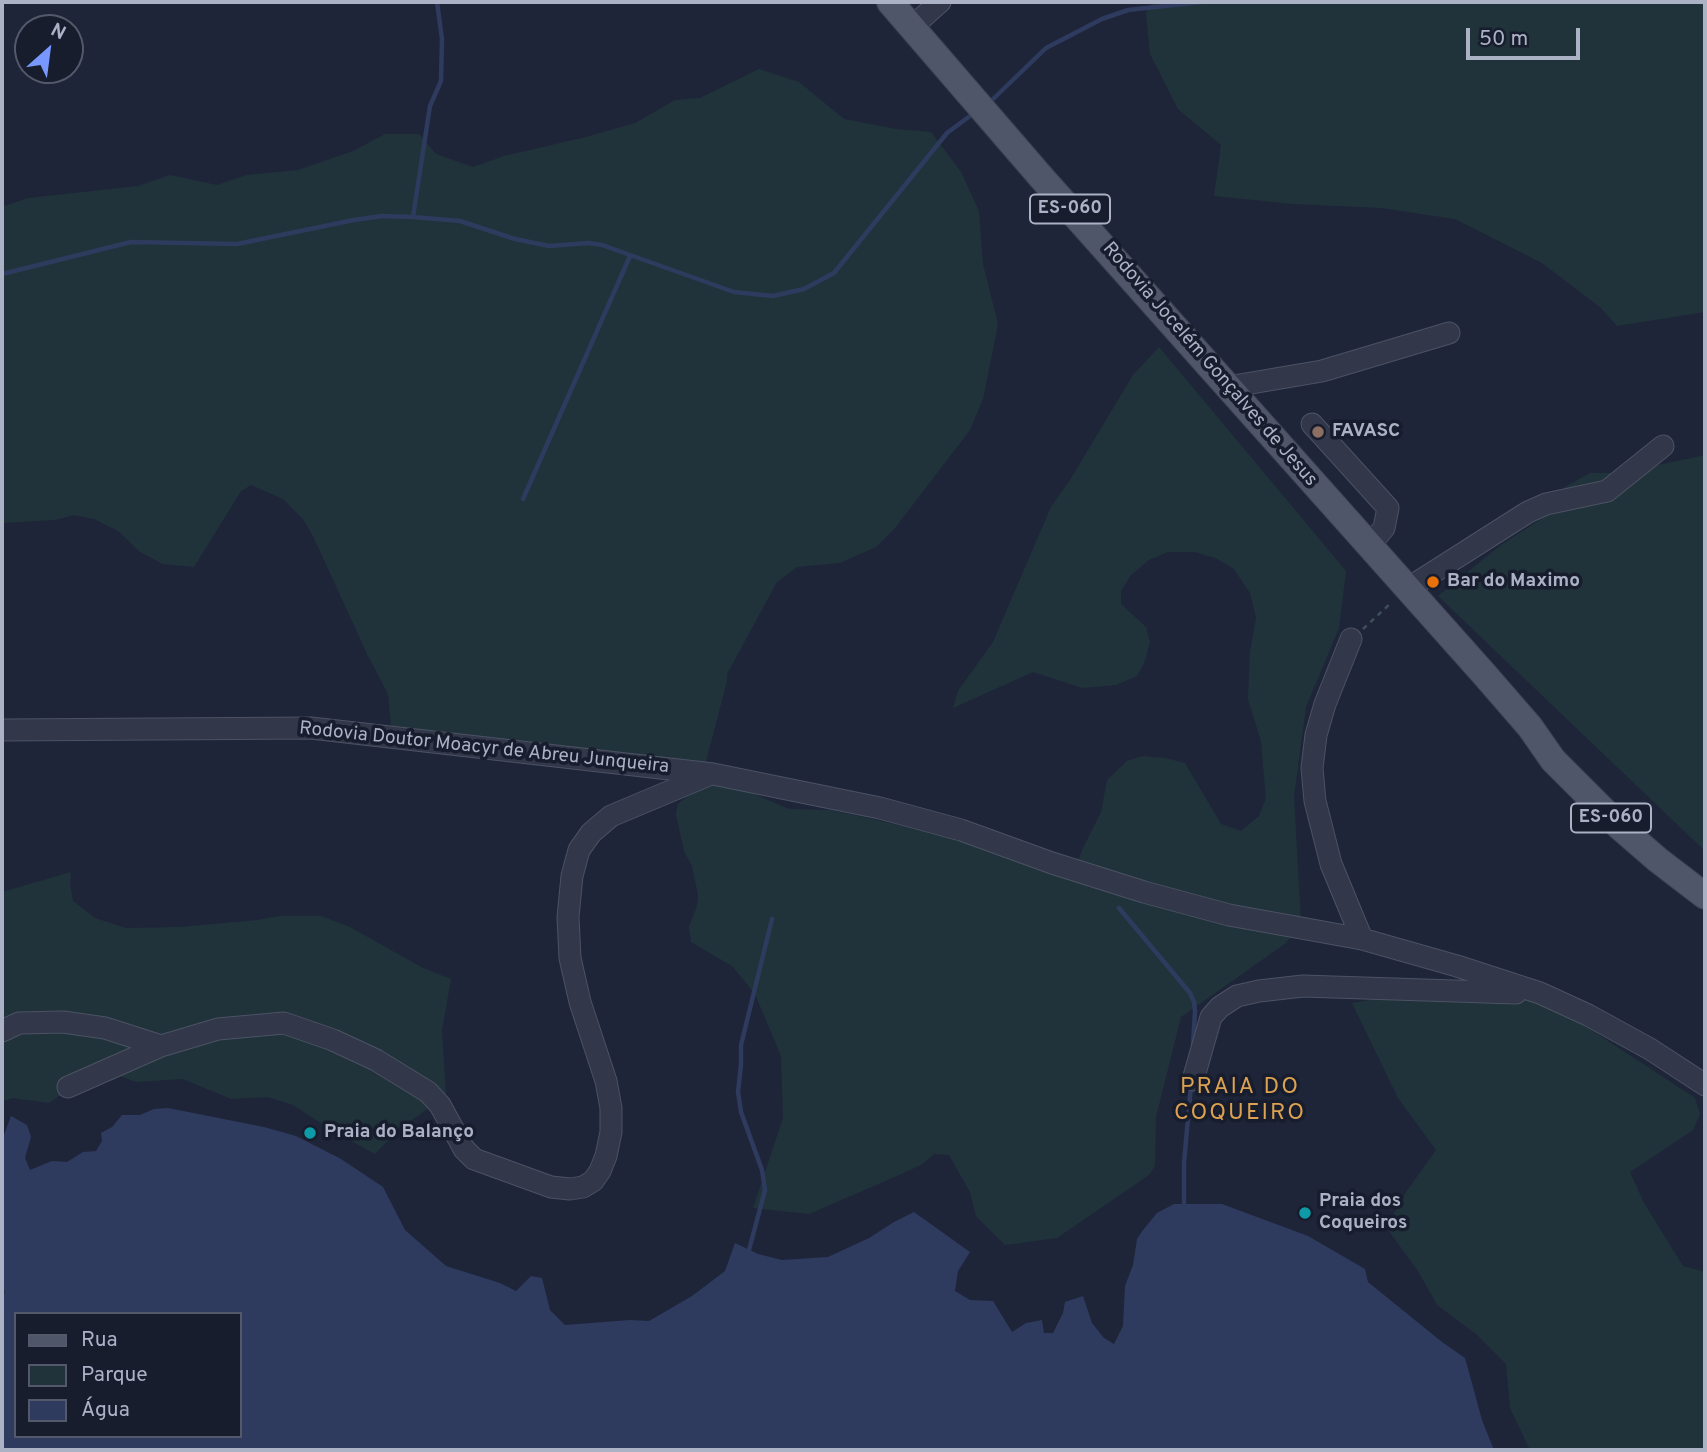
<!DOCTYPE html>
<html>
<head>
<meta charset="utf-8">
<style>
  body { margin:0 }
  #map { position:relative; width:1707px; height:1452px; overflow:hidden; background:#1e2539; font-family:Overpass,sans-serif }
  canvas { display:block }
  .frame { position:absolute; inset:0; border:4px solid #acb2c6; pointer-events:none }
  .legend { position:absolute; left:14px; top:1312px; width:228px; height:126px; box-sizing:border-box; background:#171d2d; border:2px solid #53596a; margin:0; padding:9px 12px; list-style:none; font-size:21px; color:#acb2c6 }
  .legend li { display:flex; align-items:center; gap:14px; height:35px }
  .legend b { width:35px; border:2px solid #53596a }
  .north { position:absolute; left:14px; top:14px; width:70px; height:70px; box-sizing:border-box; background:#171d2d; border:2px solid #53596a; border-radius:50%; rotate:28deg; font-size:19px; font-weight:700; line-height:28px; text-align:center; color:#acb2c6 }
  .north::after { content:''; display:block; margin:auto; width:24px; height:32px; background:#7898ff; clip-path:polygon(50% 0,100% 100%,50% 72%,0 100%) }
  .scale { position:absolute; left:1466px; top:28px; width:114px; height:32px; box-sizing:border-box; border:4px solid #acb2c6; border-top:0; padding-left:9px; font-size:21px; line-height:24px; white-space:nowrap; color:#acb2c6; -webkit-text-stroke:5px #171d2d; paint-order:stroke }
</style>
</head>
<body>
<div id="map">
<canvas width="1707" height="1452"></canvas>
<div class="frame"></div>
<ul class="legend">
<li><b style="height:9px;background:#4f5669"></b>Rua</li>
<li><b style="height:19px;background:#20333a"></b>Parque</li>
<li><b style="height:19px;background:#2e3b5f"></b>Água</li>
</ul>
<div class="north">N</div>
<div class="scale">50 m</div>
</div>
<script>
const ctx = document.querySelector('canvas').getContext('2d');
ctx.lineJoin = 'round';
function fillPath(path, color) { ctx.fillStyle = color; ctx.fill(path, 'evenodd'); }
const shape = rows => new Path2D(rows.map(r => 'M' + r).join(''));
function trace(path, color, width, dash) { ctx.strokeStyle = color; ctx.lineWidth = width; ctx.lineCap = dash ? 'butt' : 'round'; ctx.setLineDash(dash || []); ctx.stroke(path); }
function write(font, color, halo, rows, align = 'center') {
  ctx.font = font + ' Overpass,sans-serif'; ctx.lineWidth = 7; ctx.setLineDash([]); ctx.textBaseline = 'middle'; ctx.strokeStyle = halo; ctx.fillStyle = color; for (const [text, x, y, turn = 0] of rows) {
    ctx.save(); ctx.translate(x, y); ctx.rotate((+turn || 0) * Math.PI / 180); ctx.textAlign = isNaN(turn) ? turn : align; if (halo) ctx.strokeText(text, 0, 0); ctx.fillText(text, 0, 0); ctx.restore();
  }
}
const green = shape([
  [1152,2,1705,2,1705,312,1617,326,1601,308,1542,263,1455,219,1381,208,1294,204,1214,196,1221,145,1178,109,1150,54,1146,13],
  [759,69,799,82,844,119,896,129,931,132,961,172,979,211,983,264,998,324,983,399,970,430,895,528,876,547,840,563,797,567,777,582,727,674,727,681,701,781,531,760,393,748,388,694,368,656,313,536,303,519,283,499,251,485,241,491,194,567,163,564,140,552,118,531,94,519,74,515,55,520,2,523,2,207,28,198,138,186,170,175,217,185,247,175,298,170,353,151,385,134,419,134,436,154,473,167,504,156,586,137,635,123,675,100,700,98],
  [1159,347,1346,571,1339,628,1306,707,1294,797,1301,921,1286,943,1181,1017,1156,1117,1155,1166,1149,1175,1057,1238,1005,1245,976,1216,970,1192,949,1155,934,1154,921,1165,890,1179,809,1214,753,1208,783,1118,781,1056,755,994,732,966,691,942,689,927,697,906,698,895,692,866,684,851,676,814,678,804,699,787,716,783,731,784,789,809,830,810,877,820,953,839,1048,868,1070,881,1083,848,1101,812,1107,780,1127,761,1142,756,1165,758,1185,763,1221,824,1241,831,1259,816,1266,798,1263,766,1261,741,1248,699,1250,652,1256,618,1250,593,1233,568,1215,558,1195,552,1168,552,1149,560,1131,575,1121,591,1121,604,1146,627,1150,642,1145,661,1137,676,1116,685,1082,688,1033,672,953,708,958,691,993,642,1051,507,1070,480,1133,375],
  [1705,455,1705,851,1438,596,1501,545,1549,514,1565,487,1590,473,1621,473],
  [71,872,70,884,73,901,95,918,126,928,180,927,258,920,279,916,321,916,350,927,423,968,451,979,442,1030,446,1096,399,1129,375,1154,330,1129,293,1105,268,1097,231,1099,183,1079,136,1082,112,1073,66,1091,49,1103,13,1098,2,1101,2,892],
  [1393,996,1541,997,1695,1098,1700,1114,1693,1130,1630,1172,1644,1203,1683,1266,1705,1272,1705,1450,1530,1450,1510,1408,1506,1364,1476,1334,1437,1305,1418,1271,1386,1227,1406,1192,1436,1150,1398,1098,1352,1003]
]);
const water = shape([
  [168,1108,264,1127,296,1136,341,1159,383,1187,405,1230,446,1266,500,1283,516,1291,531,1276,542,1278,550,1310,565,1325,630,1320,649,1321,692,1296,725,1271,735,1243,758,1254,782,1260,828,1257,869,1238,894,1222,914,1212,970,1252,958,1271,955,1291,970,1300,993,1301,1012,1332,1026,1323,1042,1320,1044,1333,1053,1333,1063,1313,1065,1302,1083,1296,1092,1323,1104,1338,1114,1344,1123,1326,1125,1286,1133,1265,1137,1239,1143,1230,1157,1213,1174,1204,1222,1204,1308,1236,1365,1269,1368,1282,1442,1342,1465,1358,1482,1420,1494,1450,2,1450,2,1299,5,1292,2,1289,2,1140,11,1116,27,1125,31,1137,25,1158,30,1170,52,1161,67,1162,83,1152,96,1151,102,1141,101,1133,112,1127,122,1115,140,1115,154,1109],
  [16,1314,240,1314,240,1436,16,1436]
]);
const stream = shape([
  [990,102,1046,48,1102,19,1128,10,1201,2],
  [413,217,430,106,441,81,442,39,437,2],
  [2,274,131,242,237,244,354,220,382,216,413,217,460,221,515,239,549,246,588,243,602,245,734,292,773,296,804,289,834,273,947,133,974,113],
  [523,499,630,256],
  [1119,908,1190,993,1194,1002,1195,1011,1193,1045],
  [1184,1203,1184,1163,1191,1085],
  [749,1250,765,1190,762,1170,741,1112,738,1092,741,1064,741,1045,772,919]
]);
const path = shape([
  [1363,629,1392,602]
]);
const minor = shape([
  [912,27,940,2],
  [1228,387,1322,371,1449,333],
  [1312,424,1388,508,1384,528,1369,546],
  [1407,589,1528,512,1546,504,1607,491,1663,446],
  [1351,639,1325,704,1316,735,1312,768,1315,801,1331,864,1362,939],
  [2,730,311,728,713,774,880,808,961,830,1052,863,1144,892,1229,915,1362,939,1457,966,1540,993,1588,1015,1650,1049,1705,1085],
  [2,1031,19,1023,63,1022,105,1028,161,1046],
  [1193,1080,1211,1017,1220,1007,1237,996,1259,991,1303,986,1516,993],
  [68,1087,161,1046,218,1029,284,1023,333,1040,376,1060,428,1092,440,1105,464,1149,474,1159,551,1187,570,1189,583,1187,593,1181,600,1171,606,1156,611,1132,611,1108,606,1081,580,1002,570,958,568,917,572,876,579,850,591,833,611,816,711,774]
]);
const major = shape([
  [890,2,1041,177,1484,674,1530,727,1553,760,1621,828,1658,860,1705,896]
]);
const markers = [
  [1318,432,7,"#8d6e63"],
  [1433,582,7,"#e8710a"],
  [310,1133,7,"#0f9aa8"],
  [1305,1213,7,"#0f9aa8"]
];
const shields = [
  [1070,209,80],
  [1611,818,80]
];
const shieldNames = [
  ["ES-060",1070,209],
  ["ES-060",1611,818]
];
const streetNames = [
  ["Rodovia Jocelém Gonçalves de Jesus",1209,365,49],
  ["Rodovia Doutor Moacyr de Abreu Junqueira",484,749,6]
];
const poiNames = [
  ["FAVASC",1332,432],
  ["Bar do Maximo",1447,582],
  ["Praia do Balanço",324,1133],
  ["Praia dos",1319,1202],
  ["Coqueiros",1319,1224]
];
const quarterNames = [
  ["PRAIA DO",1240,1088],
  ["COQUEIRO",1240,1114]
];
fillPath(green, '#20333a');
fillPath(water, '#2e3b5f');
trace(stream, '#2e3b5f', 4.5);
trace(minor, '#4c5264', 23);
trace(major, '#3b4152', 28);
trace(path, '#3e5057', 2.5, [5, 5]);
trace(minor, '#323849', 21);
trace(major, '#4f5669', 26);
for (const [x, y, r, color] of markers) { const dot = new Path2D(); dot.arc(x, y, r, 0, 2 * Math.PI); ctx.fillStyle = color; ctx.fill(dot); trace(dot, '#171d2d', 2.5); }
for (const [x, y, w] of shields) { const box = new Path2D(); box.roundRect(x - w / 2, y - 14.5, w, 29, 5); ctx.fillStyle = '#171d2d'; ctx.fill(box); trace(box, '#acb2c6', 2); }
write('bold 18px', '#acb2c6', null, shieldNames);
write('19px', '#acb2c6', '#171d2d', streetNames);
write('bold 19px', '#acb2c6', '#171d2d', poiNames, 'left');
ctx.letterSpacing = '2px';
write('23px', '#dca251', '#171d2d', quarterNames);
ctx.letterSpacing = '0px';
</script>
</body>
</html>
